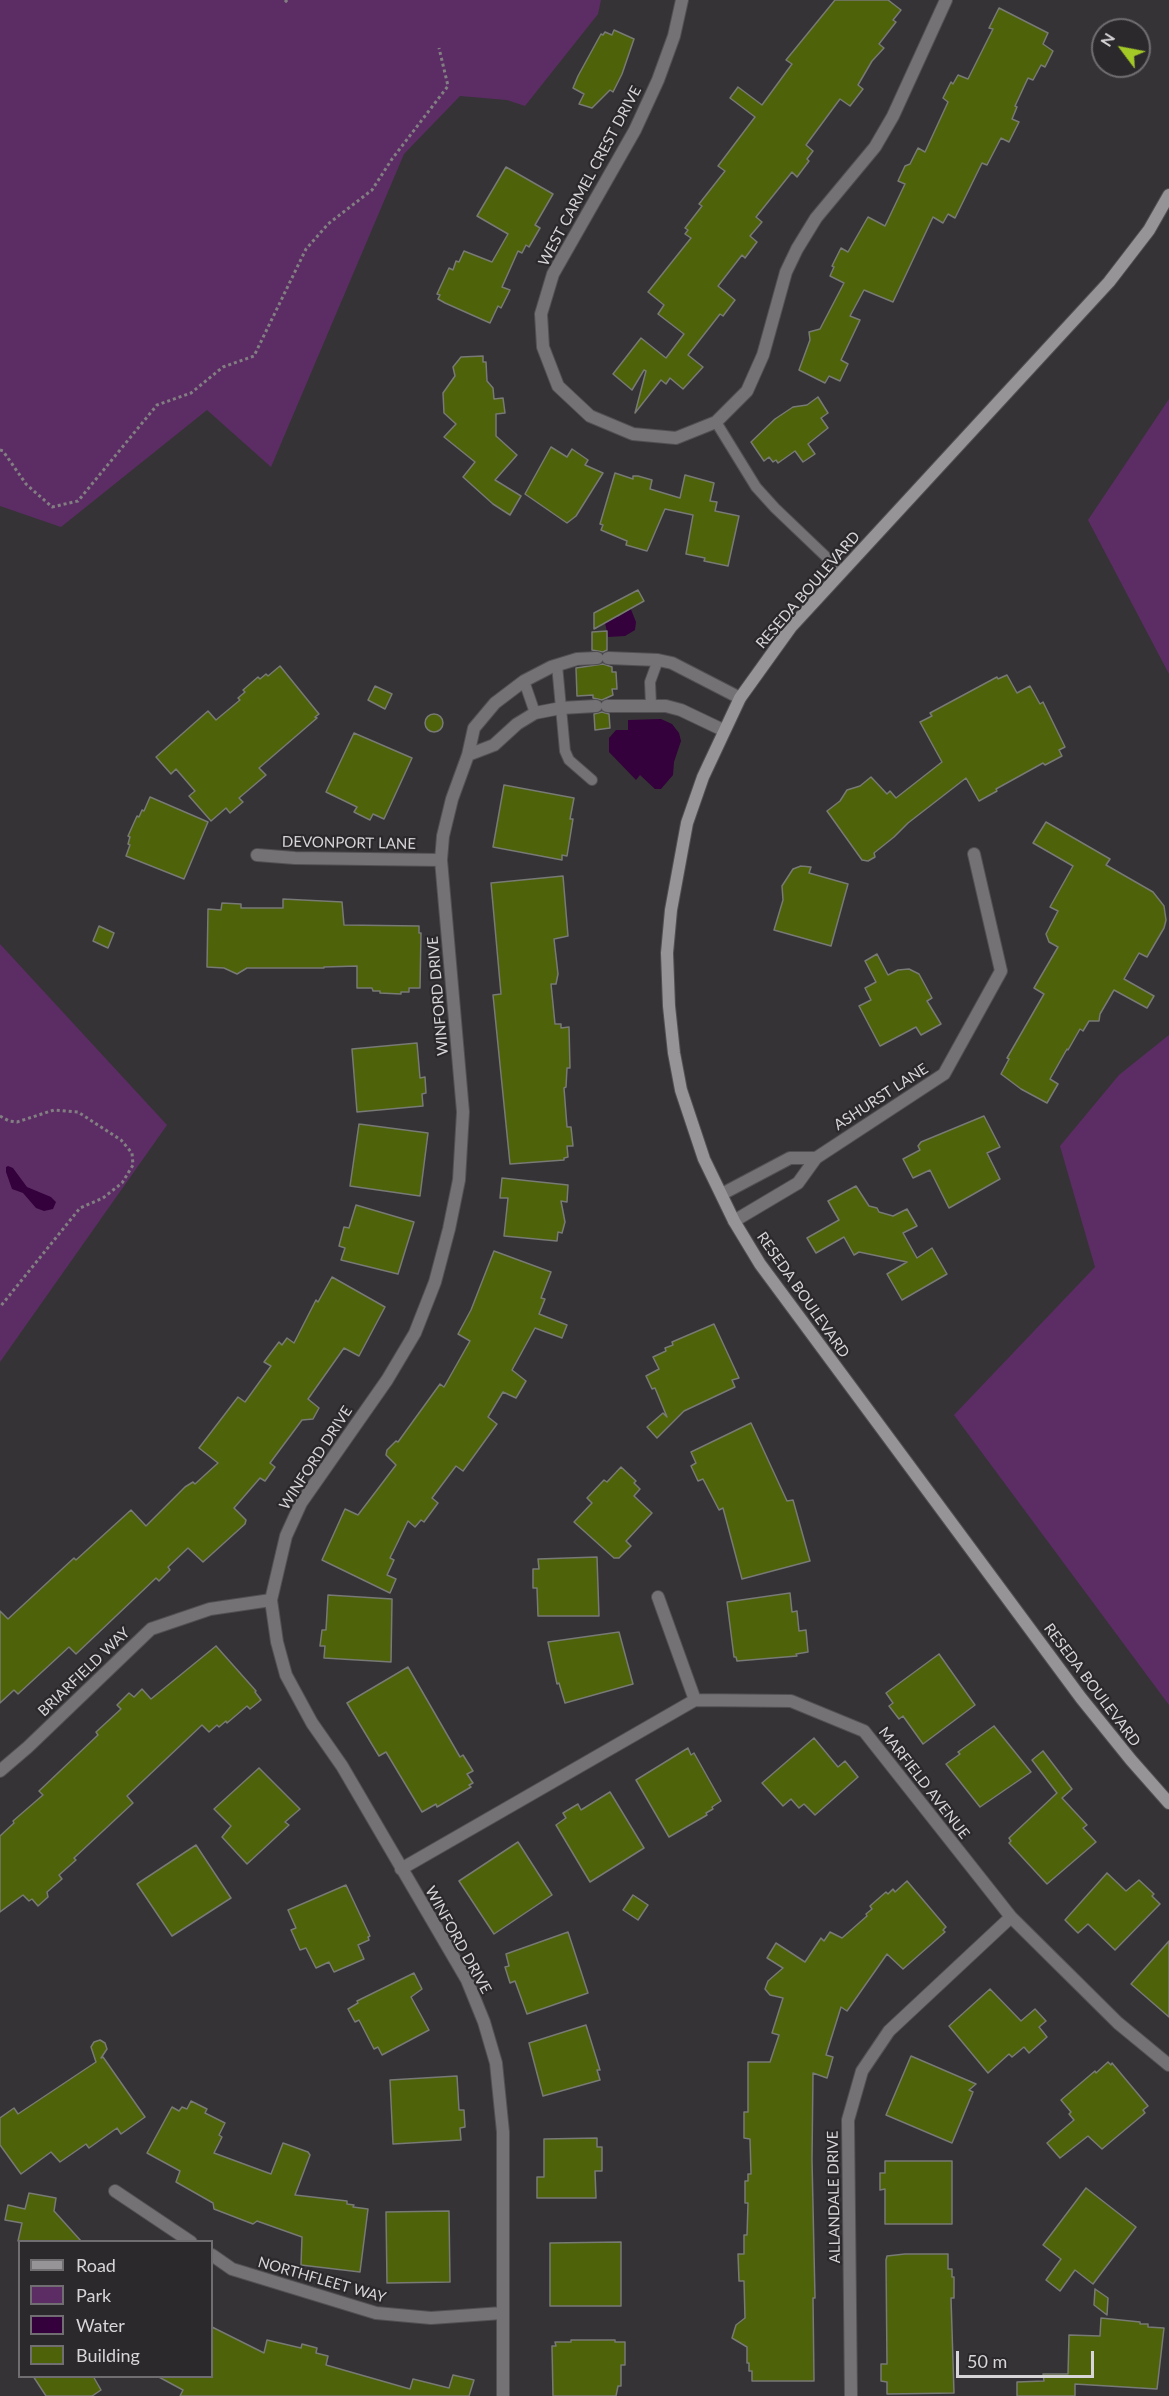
<!DOCTYPE html>
<html>
<head>
<meta charset="utf-8">
<style>
  body { margin:0 }
  #map { position:relative; width:1169px; height:2396px; overflow:hidden; background:#363337; font-family:Lato,sans-serif }
  canvas { display:block }
  .legend { position:absolute; left:18px; top:2240px; width:195px; height:138px; box-sizing:border-box; background:#2c292d; border:2px solid #706e71; margin:0; padding:8px 10px; list-style:none; font-size:18px; color:#d7d5d7 }
  .legend li { display:flex; align-items:center; gap:12px; height:30px }
  .legend b { width:30px; border:2px solid #706e71 }
  .north { position:absolute; left:1091px; top:18px; width:60px; height:60px; box-sizing:border-box; background:#2c292d; border:2px solid #706e71; border-radius:50%; rotate:302deg; font-size:16px; font-weight:700; line-height:24px; text-align:center; color:#d7d5d7 }
  .north::after { content:''; display:block; margin:auto; width:21px; height:27px; background:#a3c927; clip-path:polygon(50% 0,100% 100%,50% 72%,0 100%) }
  .scale { position:absolute; left:956px; top:2351px; width:138px; height:27px; box-sizing:border-box; border:3px solid #d7d5d7; border-top:0; padding-left:8px; font-size:18px; line-height:21px; white-space:nowrap; color:#d7d5d7; -webkit-text-stroke:4px #2c292d; paint-order:stroke }
</style>
</head>
<body>
<div id="map">
<canvas width="1169" height="2396"></canvas>
<ul class="legend">
<li><b style="height:8px;background:#979497"></b>Road</li>
<li><b style="height:16px;background:#5c2d64"></b>Park</li>
<li><b style="height:16px;background:#34013c"></b>Water</li>
<li><b style="height:16px;background:#4e6209"></b>Building</li>
</ul>
<div class="north">N</div>
<div class="scale">50 m</div>
</div>
<script>
const ctx = document.querySelector('canvas').getContext('2d');
ctx.lineJoin = 'round';
function fillPath(path, color) { ctx.fillStyle = color; ctx.fill(path, 'evenodd'); }
const shape = rows => new Path2D(rows.map(r => 'M' + r).join(''));
function trace(path, color, width, dash) { ctx.strokeStyle = color; ctx.lineWidth = width; ctx.lineCap = dash ? 'butt' : 'round'; ctx.setLineDash(dash || []); ctx.stroke(path); }
function write(font, color, halo, rows, align = 'center') {
  ctx.font = font + ' Lato,sans-serif'; ctx.lineWidth = 4.5; ctx.setLineDash([]); ctx.textBaseline = 'middle'; ctx.strokeStyle = halo; ctx.fillStyle = color; for (const [text, x, y, turn = 0] of rows) {
    ctx.save(); ctx.translate(x, y); ctx.rotate((+turn || 0) * Math.PI / 180); ctx.textAlign = isNaN(turn) ? turn : align; if (halo) ctx.strokeText(text, 0, 0); ctx.fillText(text, 0, 0); ctx.restore();
  }
}
const green = shape([
  [0,0,601,0,598,14,525,106,507,100,460,96,404,154,271,467,207,410,61,527,0,506],
  [1169,399,1169,674,1088,520],
  [0,944,167,1125,0,1362],
  [1169,1035,1169,1705,954,1415,1095,1267,1060,1146,1119,1075]
]);
const water = shape([
  [630,607,636,622,635,630,625,636,608,637,604,618,615,612,618,617,629,610],
  [661,719,672,724,679,733,681,741,674,762,673,775,661,789,655,789,640,775,636,780,609,752,609,738,616,730,628,730,628,720],
  [8,1166,13,1168,27,1187,51,1197,56,1202,53,1209,44,1211,36,1208,23,1193,12,1189,6,1172,6,1167]
]);
const building = shape([
  [835,0,888,0,901,10,893,20,896,22,879,44,884,48,872,61,858,85,863,89,850,106,840,99,806,145,813,151,807,159,809,161,797,177,792,172,756,217,762,222,750,236,757,242,745,258,742,255,718,286,735,300,723,316,720,314,688,355,703,367,683,389,670,378,666,384,661,380,635,413,646,371,644,370,632,390,613,374,641,338,666,358,684,334,658,314,664,305,648,292,691,238,685,234,688,230,685,228,702,206,699,204,725,171,718,166,755,117,730,98,738,87,762,105,792,64,786,60,835,0],
  [999,8,1048,33,1043,44,1053,51,1045,67,1041,65,1033,80,1028,78,1015,106,1017,107,1012,119,1019,122,1009,142,1001,138,987,165,982,163,955,218,948,214,943,223,933,217,893,302,864,290,850,316,860,320,841,360,848,364,840,381,829,376,825,383,799,370,810,340,809,332,820,329,844,283,830,276,834,267,832,266,841,248,848,252,868,217,885,226,905,184,898,181,905,166,910,164,918,148,925,152,948,102,943,98,951,82,953,84,958,75,968,79,993,29,989,28,999,8],
  [614,30,634,39,622,74,613,92,610,90,592,108,579,104,584,94,573,88,578,76,601,34,603,35,605,32,612,35,614,30],
  [506,167,553,194,535,225,540,228,529,247,526,245,522,253,518,251,502,287,510,290,501,308,498,306,490,323,445,303,438,299,440,295,437,294,449,268,453,270,456,261,459,262,464,251,492,262,508,234,477,216,506,167],
  [483,356,483,362,486,362,487,381,493,388,494,399,503,398,505,413,496,414,496,436,517,455,495,480,521,496,510,515,493,504,463,477,475,462,444,437,456,424,444,413,443,393,455,376,453,367,461,357,483,356],
  [818,397,828,413,821,418,828,428,808,444,815,454,803,462,795,451,778,463,776,460,773,462,769,457,764,461,751,442,775,419,793,407,807,405,818,397],
  [551,447,567,457,572,449,588,460,585,465,603,473,576,516,567,523,525,494,551,447],
  [615,473,633,479,633,476,638,476,652,480,650,489,680,498,685,475,714,483,710,501,717,502,715,511,739,516,728,566,704,561,705,558,686,554,693,515,665,509,647,551,626,545,627,541,601,530,603,525,600,524,615,473],
  [638,590,644,601,594,629,594,613,638,590],
  [607,631,607,650,603,652,592,650,592,632,607,631],
  [603,664,612,667,612,672,616,672,617,689,612,689,613,695,602,700,593,698,593,695,577,696,576,668,603,664],
  [280,666,319,714,315,717,317,718,259,768,266,775,239,798,243,802,230,813,226,808,211,821,189,796,195,791,176,769,171,774,156,757,208,711,216,720,240,700,238,698,245,692,243,690,258,677,260,679,266,674,268,676,280,666],
  [1007,675,1017,693,1030,686,1040,704,1043,702,1065,747,1059,750,1062,756,1045,765,1043,763,996,789,997,791,979,801,966,778,908,823,894,837,874,853,875,857,868,861,862,860,827,811,840,801,847,790,860,786,871,777,887,794,890,791,896,798,942,762,920,722,932,716,930,713,997,677,998,679,1007,675],
  [375,686,392,694,385,709,368,700,375,686],
  [602,712,609,714,610,728,595,730,594,714,602,712],
  '425 723a9 9 0 1 1 18 0a9 9 0 1 1-18 0Z',
  [354,733,412,758,384,819,373,814,370,820,354,812,357,807,326,792,354,733],
  [504,785,574,798,570,819,573,819,567,856,562,855,562,860,493,847,504,785],
  [150,797,208,822,184,879,126,856,130,845,128,844,130,837,128,836,137,816,139,817,142,810,144,811,150,797],
  [1046,822,1110,859,1106,865,1153,892,1164,906,1166,920,1164,928,1147,957,1139,953,1124,979,1154,996,1147,1008,1114,990,1100,1014,1099,1021,1089,1021,1083,1031,1080,1029,1068,1050,1067,1049,1050,1079,1058,1084,1047,1103,1021,1089,1001,1074,1009,1059,1007,1058,1044,994,1034,988,1058,947,1049,942,1046,934,1058,911,1050,907,1073,866,1033,843,1046,822],
  [801,866,811,867,809,873,848,884,831,946,774,930,783,900,782,886,793,869,801,866],
  [563,876,568,936,554,939,558,974,556,984,551,984,555,1024,561,1024,561,1028,569,1027,570,1068,567,1068,566,1087,564,1088,567,1127,571,1127,573,1146,567,1146,568,1157,564,1158,564,1160,510,1164,493,995,501,994,491,883,563,876],
  [283,899,342,902,344,925,419,926,419,933,421,933,420,988,409,988,409,992,401,992,401,994,380,993,380,991,373,991,372,988,357,988,357,966,324,967,324,968,247,968,237,974,224,968,207,967,208,909,221,910,222,903,241,904,241,908,283,908,283,899],
  [99,926,114,933,108,948,93,941,99,926],
  [877,954,888,975,898,970,909,969,919,974,932,998,927,1001,941,1024,921,1035,916,1027,880,1046,859,1006,871,1000,865,988,876,982,865,961,877,954],
  [417,1043,420,1078,425,1077,426,1093,422,1094,423,1106,357,1112,352,1049,417,1043],
  [984,1116,1000,1147,987,1153,1000,1179,949,1208,930,1170,913,1178,903,1159,920,1150,918,1146,921,1142,984,1116],
  [359,1124,428,1133,420,1196,350,1186,359,1124],
  [502,1178,568,1185,567,1202,561,1201,565,1222,562,1233,558,1232,557,1241,504,1236,508,1198,500,1198,502,1178],
  [856,1186,869,1206,877,1208,879,1212,893,1216,907,1209,917,1226,903,1233,917,1258,932,1248,947,1274,902,1300,887,1274,907,1262,859,1252,854,1255,844,1237,816,1253,807,1238,839,1220,828,1201,856,1186],
  [356,1205,414,1222,398,1274,341,1260,345,1248,339,1246,344,1227,349,1228,356,1205],
  [494,1251,551,1272,541,1298,545,1299,539,1314,567,1325,562,1338,535,1328,512,1370,526,1381,516,1398,503,1392,488,1417,497,1424,463,1471,456,1466,432,1498,438,1503,424,1522,421,1520,415,1527,408,1521,390,1558,394,1560,387,1575,396,1579,390,1593,322,1560,345,1509,358,1515,396,1465,386,1455,387,1450,396,1441,398,1442,440,1384,444,1387,470,1341,458,1334,471,1310,494,1251],
  [332,1277,385,1307,359,1356,344,1348,308,1399,319,1408,313,1419,302,1420,270,1463,275,1467,265,1481,260,1478,234,1508,246,1520,245,1524,203,1562,188,1548,168,1567,170,1570,159,1581,156,1578,76,1654,69,1647,18,1694,14,1690,0,1703,0,1611,8,1619,74,1558,76,1560,131,1510,146,1526,185,1487,193,1482,195,1484,218,1463,199,1448,238,1397,245,1402,271,1366,264,1362,279,1342,282,1345,287,1338,294,1343,316,1300,318,1302,332,1277],
  [714,1324,739,1378,732,1380,735,1387,684,1411,657,1438,647,1427,663,1413,667,1417,655,1388,652,1389,646,1376,659,1369,653,1357,666,1351,665,1348,673,1345,672,1342,714,1324],
  [751,1423,787,1501,793,1500,810,1561,742,1579,723,1508,719,1510,703,1479,698,1481,691,1466,696,1463,691,1452,751,1423],
  [621,1467,636,1481,634,1483,640,1489,634,1496,652,1513,626,1541,631,1546,619,1558,614,1558,574,1522,592,1503,587,1498,604,1480,607,1482,621,1467],
  [597,1557,599,1616,538,1616,537,1588,533,1588,533,1569,539,1569,538,1559,597,1557],
  [790,1593,792,1612,797,1611,799,1631,806,1630,808,1652,796,1654,797,1656,737,1661,736,1657,734,1657,727,1602,790,1593],
  [328,1595,392,1599,391,1662,324,1658,325,1646,320,1646,322,1630,326,1630,328,1595],
  [619,1632,633,1684,565,1703,559,1683,557,1684,548,1642,619,1632],
  [216,1646,256,1691,255,1692,261,1700,250,1709,247,1706,227,1723,226,1721,219,1727,217,1725,209,1732,202,1725,127,1796,133,1803,74,1858,76,1860,59,1875,62,1879,47,1892,48,1897,38,1906,32,1899,29,1901,23,1895,0,1912,0,1836,14,1823,13,1821,43,1795,39,1791,98,1735,96,1732,121,1709,117,1705,129,1693,134,1697,142,1689,151,1699,216,1646],
  [939,1654,975,1705,923,1744,903,1716,899,1719,889,1706,893,1703,886,1693,939,1654],
  [408,1667,460,1757,463,1755,473,1771,467,1774,473,1783,469,1785,471,1787,437,1807,436,1804,422,1812,386,1752,379,1756,347,1703,408,1667],
  [994,1726,1031,1772,980,1807,946,1764,960,1754,958,1752,994,1726],
  [814,1738,838,1767,845,1761,858,1777,815,1815,804,1804,799,1808,791,1799,783,1806,762,1783,814,1738],
  [688,1748,691,1755,694,1753,721,1801,712,1807,713,1809,706,1813,707,1815,669,1837,636,1780,688,1748],
  [1043,1751,1072,1789,1062,1798,1087,1825,1083,1828,1096,1842,1047,1884,1009,1843,1011,1841,1009,1838,1057,1793,1032,1760,1043,1751],
  [259,1768,300,1809,285,1822,289,1825,247,1864,222,1837,231,1826,214,1809,259,1768],
  [610,1792,644,1848,590,1882,556,1825,566,1818,563,1813,578,1804,581,1810,610,1792],
  [518,1842,552,1895,494,1934,459,1881,518,1842],
  [196,1845,231,1898,172,1936,137,1884,196,1845],
  [1107,1873,1126,1891,1139,1880,1154,1894,1152,1896,1160,1904,1115,1950,1088,1924,1078,1933,1065,1920,1107,1873],
  [907,1881,946,1927,943,1930,945,1932,903,1969,887,1954,847,2011,841,2007,826,2055,833,2057,827,2078,813,2073,812,2160,815,2298,813,2298,814,2381,752,2381,752,2371,749,2371,749,2363,747,2363,747,2347,732,2338,736,2325,745,2318,744,2281,739,2281,738,2254,744,2254,744,2235,747,2235,748,2203,745,2203,745,2181,748,2181,748,2174,751,2174,750,2139,744,2138,744,2112,748,2112,748,2062,770,2062,779,2035,772,2033,783,1998,770,1995,765,1989,768,1981,783,1968,767,1958,776,1943,805,1962,821,1938,824,1941,830,1932,842,1938,867,1916,866,1914,872,1909,870,1906,886,1892,888,1894,893,1889,895,1892,907,1881],
  [346,1885,370,1936,368,1937,369,1940,358,1945,364,1959,334,1972,329,1962,316,1968,306,1948,300,1950,291,1930,296,1928,288,1910,346,1885],
  [633,1895,648,1905,638,1920,623,1910,633,1895],
  [568,1932,588,1993,527,2014,515,1981,510,1983,505,1967,509,1966,506,1954,568,1932],
  [1169,1941,1169,2017,1131,1984,1169,1941],
  [414,1973,422,1989,411,1997,429,2030,382,2055,378,2047,374,2049,359,2020,355,2022,348,2009,358,2003,357,2001,414,1973],
  [990,1989,1021,2021,1035,2009,1046,2021,1039,2027,1047,2037,1029,2053,1024,2047,1012,2057,1009,2054,988,2073,949,2026,990,1989],
  [586,2025,600,2070,597,2070,600,2080,543,2096,529,2043,586,2025],
  [100,2040,105,2043,107,2049,101,2058,103,2057,145,2117,121,2134,117,2128,89,2148,86,2144,60,2162,51,2152,21,2174,0,2145,0,2118,14,2108,18,2114,96,2062,91,2047,94,2042,100,2040],
  [911,2056,976,2084,969,2090,973,2092,952,2143,886,2115,911,2056],
  [1108,2062,1111,2065,1112,2063,1148,2106,1143,2110,1145,2113,1102,2149,1088,2136,1060,2158,1047,2143,1074,2120,1069,2114,1071,2112,1061,2100,1095,2071,1096,2073,1108,2062],
  [457,2076,459,2110,464,2110,465,2127,460,2128,461,2140,393,2144,390,2080,457,2076],
  [191,2101,207,2109,205,2113,225,2123,219,2135,222,2137,214,2153,271,2174,283,2143,308,2152,310,2155,295,2195,347,2201,347,2204,354,2205,353,2207,368,2209,360,2272,301,2265,302,2237,257,2221,253,2224,214,2209,213,2203,176,2182,180,2171,147,2153,172,2107,179,2111,182,2107,187,2109,191,2101],
  [597,2138,597,2147,602,2147,602,2171,595,2171,596,2198,537,2198,537,2177,544,2177,544,2139,597,2138],
  [885,2161,952,2161,952,2224,885,2224,885,2189,880,2190,880,2173,885,2173,885,2161],
  [1086,2188,1136,2227,1093,2284,1075,2270,1060,2291,1046,2280,1061,2259,1043,2245,1086,2188],
  [29,2193,56,2198,54,2211,81,2241,18,2241,22,2223,5,2220,8,2205,25,2209,29,2193],
  [449,2211,450,2282,387,2283,386,2212,449,2211],
  [621,2242,621,2306,550,2306,550,2243,621,2242],
  [905,2254,948,2254,948,2269,952,2269,952,2277,954,2277,954,2298,951,2298,954,2393,887,2394,887,2382,881,2381,881,2364,887,2364,886,2260,887,2256,905,2254],
  [1095,2289,1108,2298,1107,2315,1094,2305,1095,2289],
  [1101,2318,1140,2322,1140,2324,1148,2324,1148,2327,1164,2328,1157,2389,1075,2384,1075,2396,1017,2396,1017,2382,1044,2381,1043,2374,1068,2374,1069,2335,1100,2336,1101,2318],
  [212,2327,264,2353,267,2340,301,2348,302,2344,317,2348,316,2353,328,2356,326,2365,410,2389,413,2379,449,2388,453,2375,474,2380,469,2396,180,2396,183,2390,157,2376,212,2376,212,2327],
  [571,2340,615,2340,615,2342,625,2342,625,2365,621,2365,621,2386,618,2386,616,2396,553,2396,552,2346,556,2346,555,2342,571,2342,571,2340],
  [33,2376,93,2376,101,2390,92,2396,46,2396,33,2376]
]);
const path = shape([
  [285,0,288,3],
  [0,450,3,451,26,484,52,507,78,501,157,405,191,393,223,367,254,356,306,249,328,224,372,190,392,159,448,86,439,48],
  [0,1116,9,1121,17,1122,54,1110,78,1112,121,1140,132,1153,133,1165,122,1183,103,1198,80,1208,0,1307]
]);
const service = shape([
  [716,422,756,487,775,508,842,572],
  [557,665,565,751,569,760,592,780],
  [524,681,535,713],
  [651,705,650,682,658,660]
]);
const minor = shape([
  [682,0,674,36,658,80,635,130,553,274,541,314,543,347,558,386,590,416,633,434,676,438,716,422,747,391,763,355,786,272,797,249,816,218,875,147,893,116,946,0],
  [608,658,658,660,672,663,740,698],
  [607,706,666,706,681,710,723,730],
  [468,755,494,745,517,724,535,713,561,708,596,706],
  [257,855,295,858,441,860],
  [816,1158,944,1074,1001,971,974,854],
  [722,1194,790,1158,816,1158,798,1183,734,1221],
  [658,1597,695,1700],
  [0,1771,28,1747,151,1629,210,1609,271,1600],
  [401,1869,695,1700,791,1701,864,1731,1011,1917,1118,2023,1169,2065],
  [115,2191,191,2242],
  [212,2255,232,2269,376,2313,431,2318,502,2313],
  [503,2396,503,2132,496,2063,484,2022,467,1980,342,1766,312,1723,286,1675,277,1642,271,1600,286,1536,301,1503,387,1380,415,1333,435,1282,449,1229,459,1180,463,1112,441,860,443,836,452,799,468,755,474,728,495,703,524,681,551,667,577,659,597,658],
  [851,2396,848,2120,862,2071,889,2031,1011,1917]
]);
const secondary = shape([
  [1169,195,1149,230,1109,282,791,627,740,698,703,777,687,823,671,910,667,953,669,1006,674,1053,681,1090,704,1159,734,1221,760,1264,1081,1698,1131,1760,1169,1803]
]);
const streetNames = [
  ["WEST CARMEL CREST DRIVE",590,176,-62],
  ["RESEDA BOULEVARD",808,590,-49],
  ["DEVONPORT LANE",349,843,1],
  ["WINFORD DRIVE",438,996,-95],
  ["ASHURST LANE",881,1097,-33],
  ["RESEDA BOULEVARD",803,1295,55],
  ["WINFORD DRIVE",316,1458,-57],
  ["BRIARFIELD WAY",84,1672,-44],
  ["RESEDA BOULEVARD",1092,1685,53],
  ["MARFIELD AVENUE",924,1783,52],
  ["WINFORD DRIVE",458,1940,61],
  ["ALLANDALE DRIVE",834,2197,-91],
  ["NORTHFLEET WAY",322,2280,16]
];
fillPath(green, '#5c2d64');
fillPath(water, '#34013c');
fillPath(building, '#4e6209');
trace(building, '#787a75', 1.5);
trace(service, '#535054', 12);
trace(minor, '#535054', 14);
trace(secondary, '#535054', 14);
trace(path, '#827f82', 3, [3, 3]);
trace(service, '#747274', 10);
trace(minor, '#747274', 12);
trace(secondary, '#979497', 12);
write('15px', '#d7d5d7', '#2c292d', streetNames);
</script>
</body>
</html>
